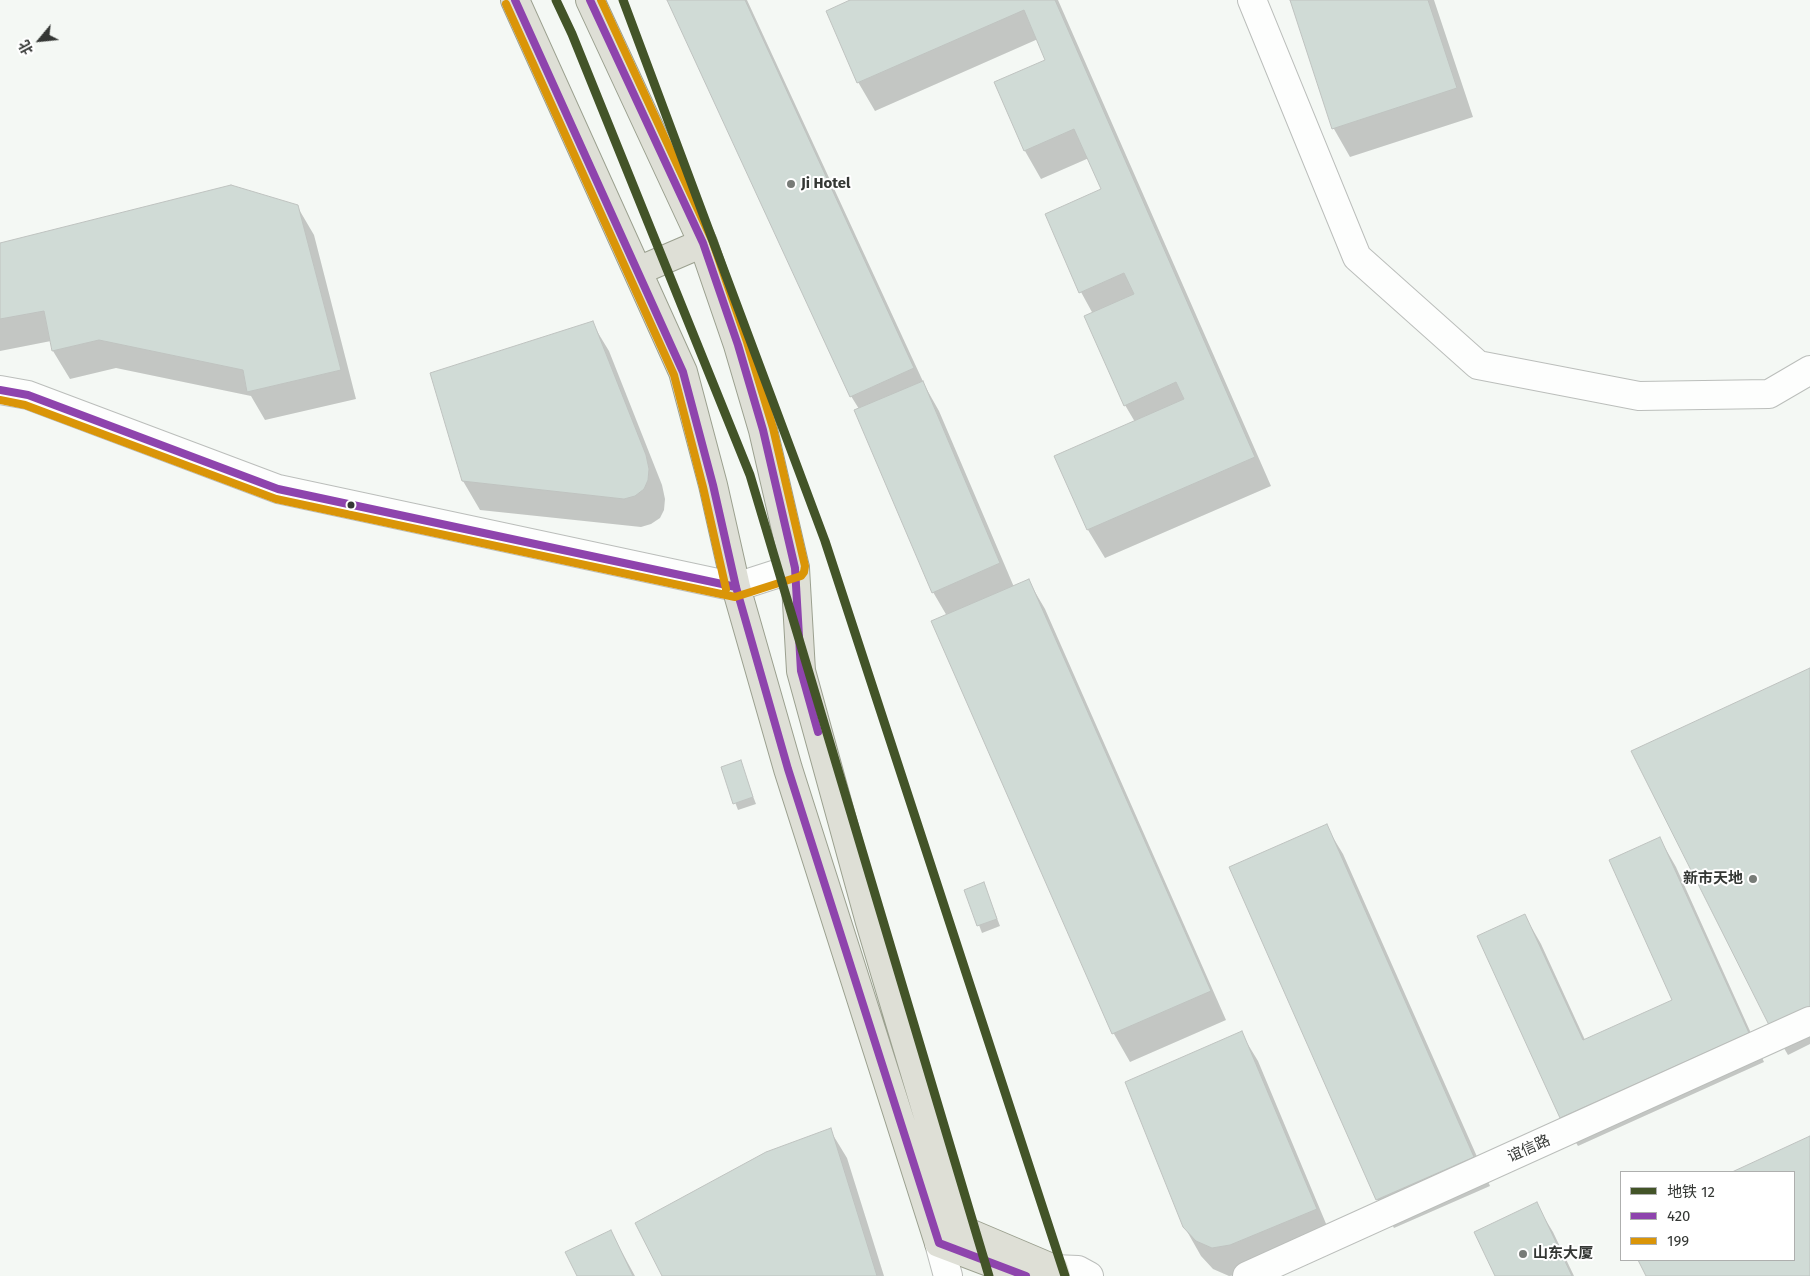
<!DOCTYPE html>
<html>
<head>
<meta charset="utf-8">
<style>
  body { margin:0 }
  #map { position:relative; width:1810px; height:1276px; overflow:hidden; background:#f4f8f4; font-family:"Fira Sans","Noto Sans SC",sans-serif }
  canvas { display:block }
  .legend { position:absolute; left:1620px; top:1171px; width:175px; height:90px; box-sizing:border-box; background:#fff; border:1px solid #aeafae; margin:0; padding:6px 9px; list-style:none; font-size:15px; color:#343734 }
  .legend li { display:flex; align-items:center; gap:10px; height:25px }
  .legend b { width:25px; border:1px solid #aeafae }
  .north { position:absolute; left:15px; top:15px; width:50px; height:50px; -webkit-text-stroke:4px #fff; paint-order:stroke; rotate:242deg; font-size:14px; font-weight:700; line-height:20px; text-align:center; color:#343734 }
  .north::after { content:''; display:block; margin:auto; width:18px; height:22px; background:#343734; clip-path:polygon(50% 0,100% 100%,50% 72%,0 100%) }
</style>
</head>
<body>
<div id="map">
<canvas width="1810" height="1276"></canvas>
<ul class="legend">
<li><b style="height:6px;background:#435428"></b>地铁 12</li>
<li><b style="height:6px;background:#8e44ad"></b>420</li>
<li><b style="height:6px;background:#da9508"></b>199</li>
</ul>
<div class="north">北</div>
</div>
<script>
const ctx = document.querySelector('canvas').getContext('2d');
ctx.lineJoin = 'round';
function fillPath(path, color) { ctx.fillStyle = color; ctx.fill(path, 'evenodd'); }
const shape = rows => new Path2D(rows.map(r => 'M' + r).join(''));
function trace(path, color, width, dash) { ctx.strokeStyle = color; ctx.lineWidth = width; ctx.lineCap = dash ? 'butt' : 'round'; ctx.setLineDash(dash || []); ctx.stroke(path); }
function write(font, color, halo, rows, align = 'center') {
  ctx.font = font + ' "Fira Sans","Noto Sans SC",sans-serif'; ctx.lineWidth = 4; ctx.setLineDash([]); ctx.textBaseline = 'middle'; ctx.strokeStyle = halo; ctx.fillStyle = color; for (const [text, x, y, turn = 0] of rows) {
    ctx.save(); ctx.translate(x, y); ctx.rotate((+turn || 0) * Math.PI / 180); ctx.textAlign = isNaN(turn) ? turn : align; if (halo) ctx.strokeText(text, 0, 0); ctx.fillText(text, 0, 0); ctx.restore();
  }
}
const shadow = shape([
  [668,0,747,0,926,388,939,411,1014,587,1028,580,1045,609,1226,1020,1130,1062,1114,1034,933,622,947,616,933,592,859,409,851,396],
  [853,0,1058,0,1271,486,1105,558,1088,530,1056,457,1135,422,1125,405,1093,314,1081,292,1046,214,1102,190,1089,158,1041,179,1025,151,995,83,1047,60,1038,39,875,111,858,82],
  [1291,0,1434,0,1473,117,1350,157,1334,129],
  [297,206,314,235,356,399,265,420,251,396,116,368,70,379,53,351,51,341,0,351,0,245],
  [592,323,609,351,662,485,665,499,664,510,660,518,651,524,641,527,480,510,463,481],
  [1810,670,1810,1044,1788,1055,1771,1026],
  [740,762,756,804,738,810,722,768],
  [1326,826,1343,854,1490,1186,1394,1228,1377,1199],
  [1660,839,1676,867,1764,1062,1578,1146,1561,1118,1479,937,1525,916,1541,944,1585,1040,1674,1000],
  [984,884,1000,926,982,933,966,891],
  [1241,1033,1258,1061,1332,1238,1246,1274,1229,1276,1213,1269,1201,1256,1184,1226],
  [830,1130,847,1158,884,1276,663,1276],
  [1810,1137,1810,1276,1647,1276,1640,1260,1794,1260,1794,1172,1735,1172],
  [1536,1204,1553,1232,1574,1276,1497,1276],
  [611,1232,635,1276,578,1276]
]);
const building = shape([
  [667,0,745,0,914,368,850,397,667,0],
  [850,0,1055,0,1255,457,1087,530,1054,456,1184,399,1176,382,1124,406,1084,316,1134,294,1124,273,1079,293,1045,214,1101,189,1074,129,1024,151,994,82,1045,60,1024,10,857,83,826,11,850,0],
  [1290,0,1428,0,1457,88,1332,129,1290,0],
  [231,185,298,205,341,370,247,392,243,370,99,340,52,351,44,311,0,319,0,243,231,185],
  [593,321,646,455,649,469,648,480,644,489,635,496,624,499,462,481,430,373,593,321],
  [923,381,1000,563,932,593,854,410,923,381],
  [1029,579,1211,991,1112,1034,931,621,1029,579],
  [1810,668,1810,1008,1770,1027,1631,751,1810,668],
  [741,760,753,797,733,804,721,767,741,760],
  [1327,824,1474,1157,1376,1200,1229,867,1327,824],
  [1660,837,1749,1033,1560,1118,1477,936,1525,914,1583,1040,1672,1000,1609,860,1660,837],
  [984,882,997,919,977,926,964,890,984,882],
  [1242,1031,1317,1209,1230,1245,1212,1248,1196,1241,1183,1227,1125,1082,1242,1031],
  [831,1128,877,1276,662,1276,635,1223,766,1152,831,1128],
  [1810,1136,1810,1276,1646,1276,1638,1260,1794,1260,1794,1172,1732,1172,1810,1136],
  [1537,1202,1572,1276,1495,1276,1474,1232,1537,1202],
  [611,1230,633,1276,577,1276,565,1252,611,1230]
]);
const minor = shape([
  [1252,0,1357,257,1478,365,1639,396,1769,394,1810,370],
  [0,390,28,395,278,489,736,587,795,568],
  [948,1276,939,1243,956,1233],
  [1050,1276,1054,1269,1078,1270,1089,1276],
  [1247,1276,1810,1021]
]);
const major = shape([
  [515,0,683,372,713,485,736,587,788,769,939,1243,1026,1276],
  [590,0,703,243,738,345,763,430,795,568,801,671,870,922,962,1230,1054,1269,1056,1276],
  [638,271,703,243]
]);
const bus1 = shape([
  [515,0,683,372,713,485,736,587,788,769,939,1243,1026,1276],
  [590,0,703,243,738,345,763,430,795,568,801,671,818,732],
  [0,390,28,395,278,489,736,587]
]);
const bus2 = shape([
  [506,4,674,375,703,487,726,589],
  [0,400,25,405,276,499,735,597,801,576,804,572,805,566,773,428,747,342,712,240,601,0]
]);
const metro1 = shape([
  [556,0,572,34,750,475,989,1276],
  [623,0,825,541,1065,1276]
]);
const markers = [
  [791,184,5,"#777b77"],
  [351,505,4.5,"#343734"],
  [1753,879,5,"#777b77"],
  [1523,1254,5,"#777b77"]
];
const poiNames = [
  ["Ji Hotel",801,184],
  ["新市天地",1743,879,"right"],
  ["山东大厦",1533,1254]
];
const streetNames = [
  ["谊信路",1529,1149,-24]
];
fillPath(shadow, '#0003');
fillPath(building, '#d0dbd6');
trace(building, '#bfc3c0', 1);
trace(minor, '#bbbebb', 30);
trace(major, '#9ba08f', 30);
trace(minor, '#fdfefd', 28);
trace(major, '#dedfd6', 28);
trace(bus1, '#8e44ad', 8);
trace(bus2, '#da9508', 8);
trace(metro1, '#435428', 9);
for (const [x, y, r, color] of markers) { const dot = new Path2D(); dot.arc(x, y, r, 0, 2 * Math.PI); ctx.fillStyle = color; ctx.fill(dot); trace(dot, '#fff', 2); }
write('bold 15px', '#343734', '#fff', poiNames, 'left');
write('15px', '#343734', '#fff', streetNames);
</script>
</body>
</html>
